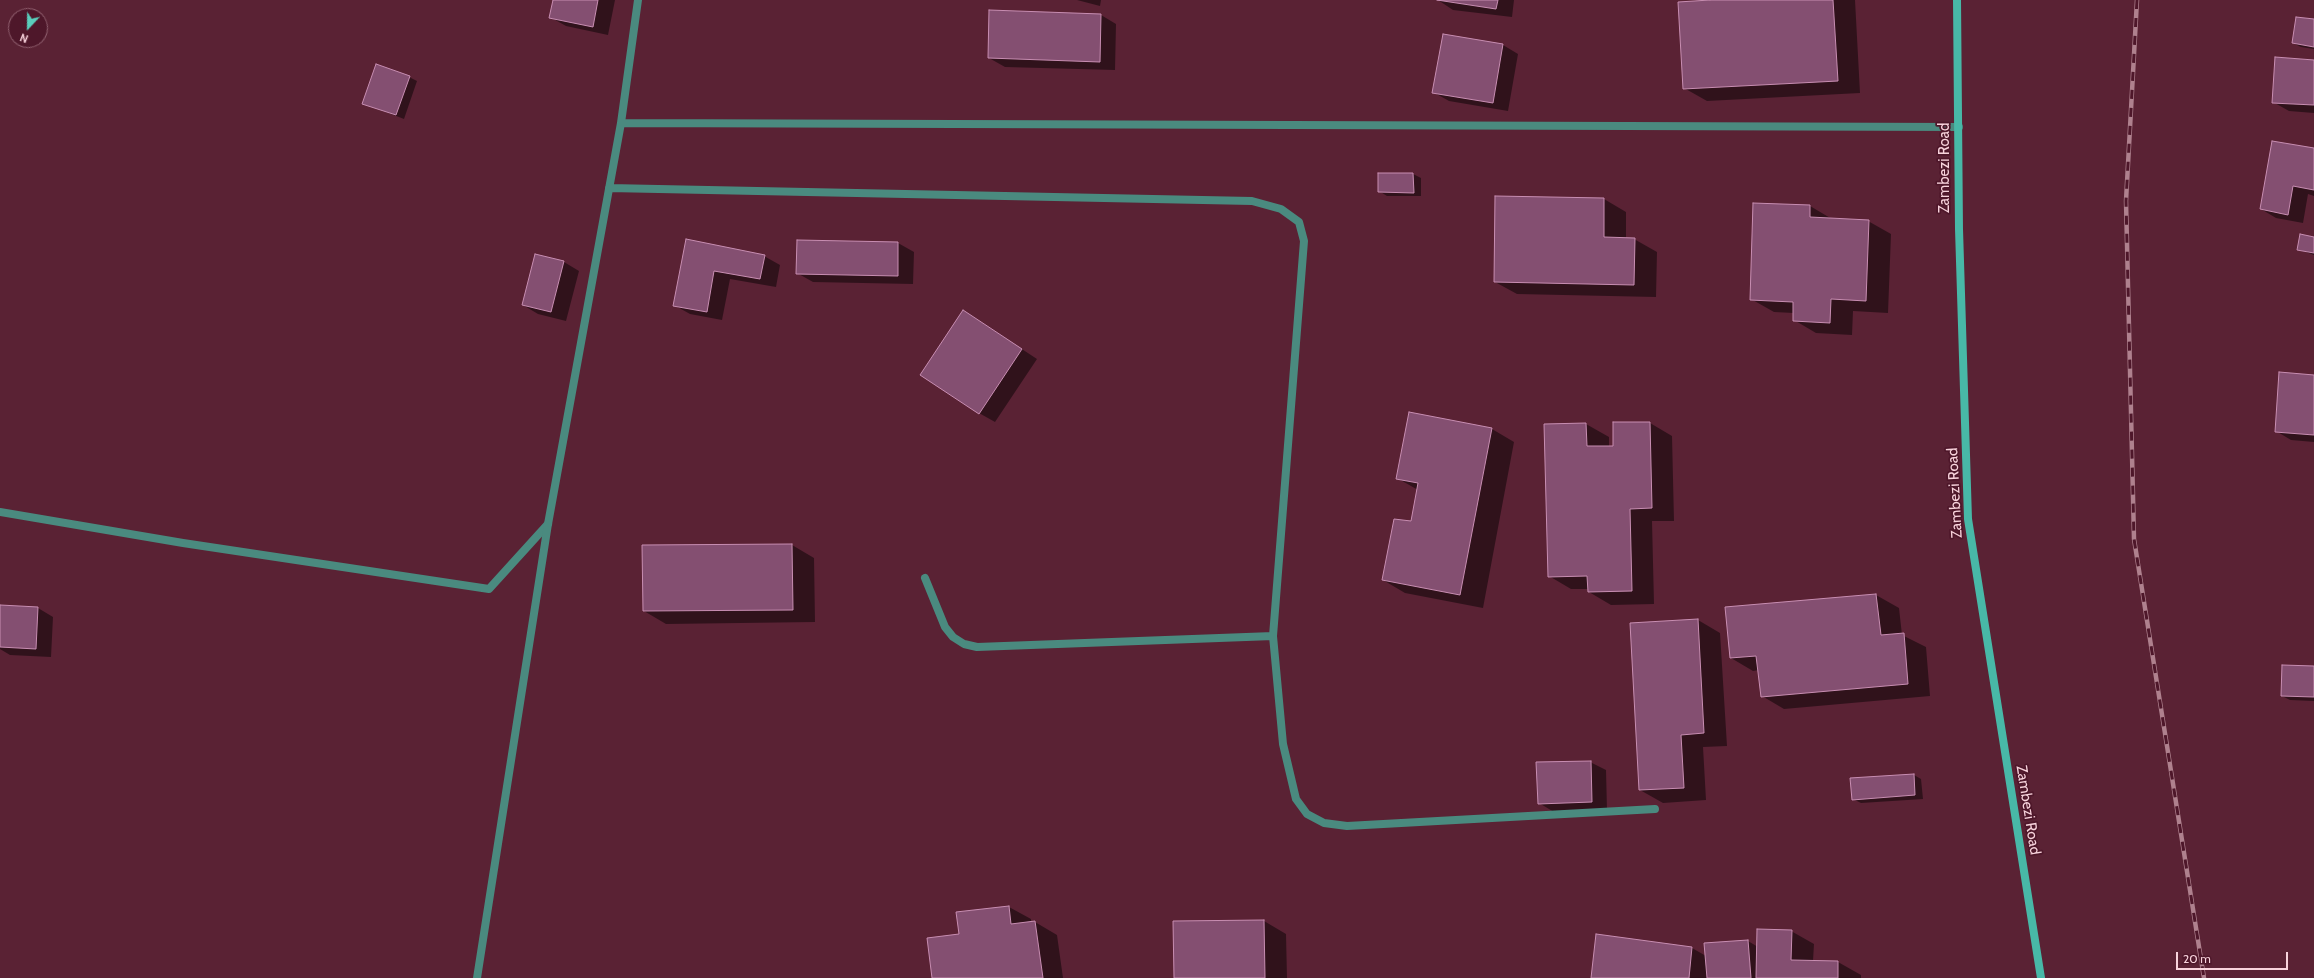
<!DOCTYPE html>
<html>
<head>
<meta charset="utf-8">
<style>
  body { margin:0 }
  #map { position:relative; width:2314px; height:978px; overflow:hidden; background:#5a2234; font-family:Cabin,sans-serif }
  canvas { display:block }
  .north { position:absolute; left:8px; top:8px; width:40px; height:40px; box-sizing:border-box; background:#4e172a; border:1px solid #926271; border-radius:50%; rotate:202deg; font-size:11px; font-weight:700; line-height:16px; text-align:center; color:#f8d3dc }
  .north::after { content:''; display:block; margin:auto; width:14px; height:18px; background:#5acebc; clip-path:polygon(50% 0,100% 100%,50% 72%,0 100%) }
  .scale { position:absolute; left:2176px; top:952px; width:112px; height:18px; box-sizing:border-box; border:2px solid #f8d3dc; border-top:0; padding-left:5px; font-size:12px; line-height:14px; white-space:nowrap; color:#f8d3dc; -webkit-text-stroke:3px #4e172a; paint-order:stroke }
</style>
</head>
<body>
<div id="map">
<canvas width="2314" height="978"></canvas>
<div class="north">N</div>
<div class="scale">20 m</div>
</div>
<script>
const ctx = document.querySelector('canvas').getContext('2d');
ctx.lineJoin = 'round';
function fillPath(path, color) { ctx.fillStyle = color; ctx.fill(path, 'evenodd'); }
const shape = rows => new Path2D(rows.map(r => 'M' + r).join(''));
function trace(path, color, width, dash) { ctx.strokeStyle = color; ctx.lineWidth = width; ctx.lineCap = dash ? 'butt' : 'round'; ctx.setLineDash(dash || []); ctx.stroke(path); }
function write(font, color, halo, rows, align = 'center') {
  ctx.font = font + ' Cabin,sans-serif'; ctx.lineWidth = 3.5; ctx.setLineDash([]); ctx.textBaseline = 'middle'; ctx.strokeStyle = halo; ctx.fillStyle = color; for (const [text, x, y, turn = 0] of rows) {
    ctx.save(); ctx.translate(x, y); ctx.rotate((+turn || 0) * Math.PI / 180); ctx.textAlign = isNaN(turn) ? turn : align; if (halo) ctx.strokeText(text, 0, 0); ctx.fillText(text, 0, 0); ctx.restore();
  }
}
const shadow = shape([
  [554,0,615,0,608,35,566,26,550,17],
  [1077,0,1101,0,1100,6],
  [1438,0,1514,0,1512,17,1453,10],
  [1730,0,1855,0,1860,93,1707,101,1684,88],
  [1101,15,1116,24,1115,70,1005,67,989,58],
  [2314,20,2314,49,2301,47,2293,43],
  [1503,45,1518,54,1508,111,1449,101,1433,92],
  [2314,61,2314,113,2289,111,2273,102],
  [409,77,417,81,404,119,363,103],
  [2314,149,2314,196,2308,194,2303,223,2276,218,2261,209],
  [1379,174,1413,174,1421,178,1421,196,1387,196,1379,191],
  [1496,197,1604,199,1626,212,1626,239,1634,239,1657,252,1656,297,1517,294,1495,282],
  [1810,206,1832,219,1868,221,1891,234,1888,313,1853,311,1852,335,1816,333,1794,320,1794,313,1774,312,1751,299],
  [2314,238,2314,255,2298,249],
  [687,240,764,256,780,265,776,287,730,279,722,320,690,314,674,305],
  [798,241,898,243,914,252,913,284,813,282,797,273],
  [564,262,579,271,566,321,538,314,523,305],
  [964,311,1037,359,995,422,979,413],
  [2314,376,2314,442,2291,440,2276,431],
  [1650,423,1672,436,1674,521,1652,521,1654,604,1611,605,1589,592,1589,589,1571,589,1549,576,1545,424,1586,424,1609,437,1609,447,1614,446],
  [1492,429,1514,442,1483,608,1405,593,1383,580,1412,523,1418,490,1397,478],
  [792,545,814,558,815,622,666,624,644,611],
  [1876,595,1899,608,1902,635,1926,647,1930,696,1784,709,1762,696,1759,670,1753,671,1731,658,1726,608],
  [0,606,38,608,53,617,51,657,10,655,0,649],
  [1698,620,1720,633,1727,746,1703,747,1706,800,1663,803,1640,790],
  [2314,667,2314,701,2290,700,2282,696],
  [1590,762,1606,770,1607,810,1554,812,1539,803],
  [1914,775,1921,779,1923,799,1861,803,1853,799],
  [1009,907,1031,919,1031,922,1035,922,1057,935,1063,978,933,978,960,935],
  [1264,921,1286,934,1287,978,1175,978],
  [1791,931,1814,944,1813,961,1838,962,1861,975,1861,978,1592,978,1597,936,1692,948,1706,956,1748,941,1758,947]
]);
const building = shape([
  [553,0,598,0,593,27,549,18,553,0],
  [1437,0,1498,0,1496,9,1437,0],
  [1710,0,1833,0,1838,81,1683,89,1678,2,1710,0],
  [989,10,1101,14,1100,62,988,58,989,10],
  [2296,17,2314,19,2314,47,2292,43,2296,17],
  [1443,34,1503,44,1493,103,1432,93,1443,34],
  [2275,57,2314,60,2314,105,2272,103,2275,57],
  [376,64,410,76,396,115,362,104,376,64],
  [2272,141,2314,148,2314,190,2293,186,2288,215,2260,209,2272,141],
  [1378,173,1413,173,1414,193,1378,192,1378,173],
  [1495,196,1604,198,1604,237,1635,238,1634,285,1494,282,1495,196],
  [1753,203,1810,205,1810,217,1869,220,1866,301,1831,299,1830,323,1793,321,1793,302,1750,300,1753,203],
  [2300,234,2314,237,2314,253,2297,250,2300,234],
  [686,239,765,255,760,279,714,271,707,312,673,306,686,239],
  [797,240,898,242,898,276,796,274,797,240],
  [535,254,564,261,551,312,522,305,535,254],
  [963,310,1022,349,979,414,920,375,963,310],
  [2279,372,2314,375,2314,435,2275,432,2279,372],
  [1409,412,1492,428,1460,595,1382,580,1394,519,1411,521,1418,483,1396,479,1409,412],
  [1613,422,1650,422,1652,508,1630,509,1632,591,1588,592,1587,576,1548,577,1544,424,1586,423,1587,446,1613,446,1613,422],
  [792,544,793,610,643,611,642,545,792,544],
  [1876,594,1881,635,1904,633,1908,684,1761,697,1756,656,1730,658,1725,607,1876,594],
  [0,605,38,607,36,649,0,647,0,605],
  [1698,619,1704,733,1681,735,1684,788,1639,790,1630,623,1698,619],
  [2282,665,2314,666,2314,697,2281,696,2282,665],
  [1591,761,1592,802,1538,804,1536,762,1591,761],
  [1914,774,1915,795,1852,800,1850,778,1914,774],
  [1009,906,1011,924,1035,921,1043,978,932,978,927,938,959,934,956,912,1009,906],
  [1264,920,1265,978,1174,978,1173,921,1264,920],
  [1757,929,1792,930,1791,960,1838,961,1838,978,1756,978,1757,929],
  [1596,934,1692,947,1689,978,1591,978,1596,934],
  [1748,940,1751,978,1707,978,1704,943,1748,940]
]);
const service = shape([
  [0,512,183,543,489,589,548,524]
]);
const minor = shape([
  [621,123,1959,127],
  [609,188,1252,201,1281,209,1299,222,1304,241,1273,636,1283,744,1296,799,1307,814,1324,823,1347,826,1655,809],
  [925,578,945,627,953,637,964,644,977,647,1273,636],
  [477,978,548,524,621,123,638,0]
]);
const secondary = shape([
  [1957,0,1959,229,1968,519,2041,978]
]);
const rail = shape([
  [2137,0,2126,201,2134,539,2204,978]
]);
const streetNames = [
  ["Zambezi Road",1945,168,-90],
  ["Zambezi Road",1955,493,-93],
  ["Zambezi Road",2028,810,81]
];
fillPath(shadow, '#0007');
fillPath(building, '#844f71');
trace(building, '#c88eb2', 1);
trace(service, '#4a8a7f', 8);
trace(minor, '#4a8a7f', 8);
trace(secondary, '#48b8a7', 8);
trace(rail, '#af818e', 4.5);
trace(rail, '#4e172a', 3, [9]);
write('15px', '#f8d3dc', '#4e172a', streetNames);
</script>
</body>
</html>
